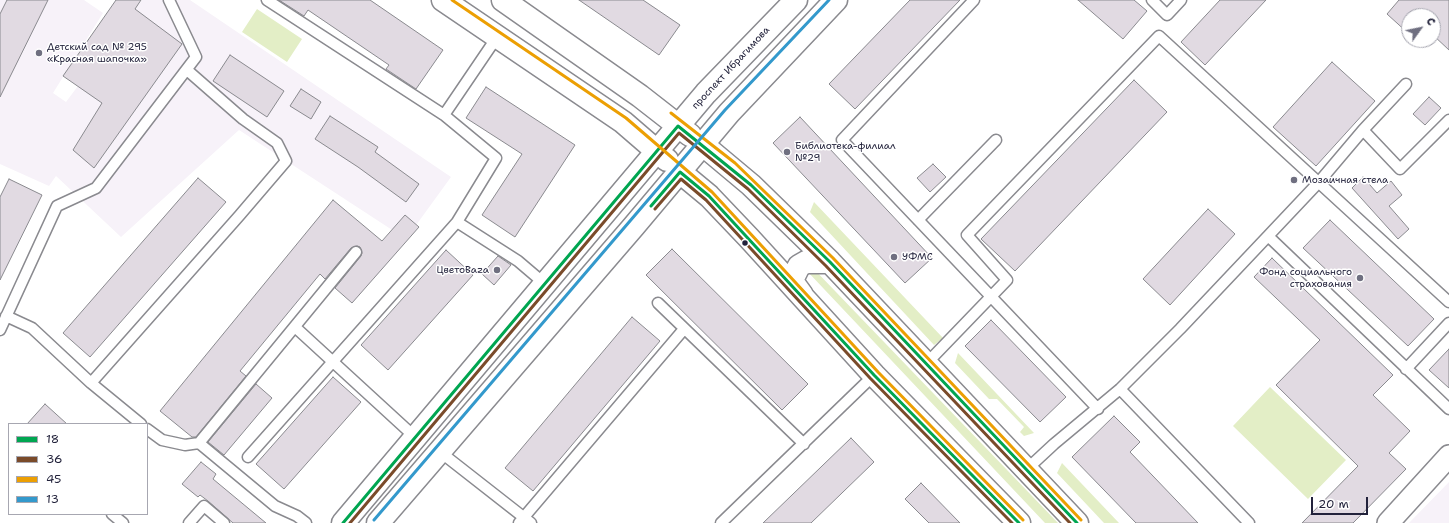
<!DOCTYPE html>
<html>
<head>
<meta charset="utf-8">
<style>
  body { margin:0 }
  #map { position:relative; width:1449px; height:523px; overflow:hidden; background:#fff; font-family:"Shantell Sans",sans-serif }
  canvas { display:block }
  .legend { position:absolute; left:8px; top:423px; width:140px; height:92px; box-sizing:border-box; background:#fff; border:1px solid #a7a7b1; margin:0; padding:5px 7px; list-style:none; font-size:12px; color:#22223b }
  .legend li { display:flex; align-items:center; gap:8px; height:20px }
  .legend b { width:20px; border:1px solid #a7a7b1 }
  .north { position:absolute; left:1401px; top:8px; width:40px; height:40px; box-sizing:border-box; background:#fff; border:1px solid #a7a7b1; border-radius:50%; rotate:57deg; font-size:11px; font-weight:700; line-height:16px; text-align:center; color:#22223b }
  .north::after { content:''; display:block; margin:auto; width:14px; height:18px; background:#6f6f80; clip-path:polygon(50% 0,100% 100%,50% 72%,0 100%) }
  .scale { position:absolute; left:1311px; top:497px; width:57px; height:18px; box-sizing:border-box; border:2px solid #22223b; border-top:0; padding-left:5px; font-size:12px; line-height:14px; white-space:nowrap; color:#22223b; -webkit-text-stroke:3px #fff; paint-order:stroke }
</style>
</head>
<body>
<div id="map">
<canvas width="1449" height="523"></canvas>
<ul class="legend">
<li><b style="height:5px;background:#00a651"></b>18</li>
<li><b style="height:5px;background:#7a4b2a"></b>36</li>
<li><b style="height:5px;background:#ec9f03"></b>45</li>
<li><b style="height:5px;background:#39c"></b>13</li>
</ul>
<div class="north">С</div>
<div class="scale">20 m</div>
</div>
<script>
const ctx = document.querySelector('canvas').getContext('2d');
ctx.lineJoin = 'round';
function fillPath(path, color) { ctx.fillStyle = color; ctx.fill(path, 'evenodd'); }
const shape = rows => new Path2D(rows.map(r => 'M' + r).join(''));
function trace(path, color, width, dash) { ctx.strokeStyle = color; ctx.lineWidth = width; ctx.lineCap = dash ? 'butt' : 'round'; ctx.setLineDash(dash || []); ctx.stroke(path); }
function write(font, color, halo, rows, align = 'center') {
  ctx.font = font + ' "Shantell Sans",sans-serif'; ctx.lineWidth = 3; ctx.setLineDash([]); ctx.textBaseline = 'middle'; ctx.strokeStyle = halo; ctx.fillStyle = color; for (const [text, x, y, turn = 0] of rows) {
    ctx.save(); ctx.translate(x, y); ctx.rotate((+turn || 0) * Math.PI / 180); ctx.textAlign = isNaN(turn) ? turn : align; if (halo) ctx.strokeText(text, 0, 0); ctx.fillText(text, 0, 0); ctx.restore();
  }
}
const built = shape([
  [0,0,84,0,103,13,53,93,66,102,142,0,190,0,451,177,406,239,239,130,121,237,56,176,49,186,0,164],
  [1449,482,1449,523,1409,523]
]);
const green = shape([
  [257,9,302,39,287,62,242,32],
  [814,202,943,338,934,345,810,212],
  [811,266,1058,523,1045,523,807,271],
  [958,353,1034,433,1024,436,1020,432,1024,427,997,399,989,399,955,363],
  [1270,387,1346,460,1308,499,1233,426],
  [1062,463,1119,523,1104,523,1057,473]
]);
const building = shape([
  [7,0,48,0,0,97,0,14,7,0],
  [116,0,141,0,135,9,182,44,94,168,73,150,102,103,63,76,116,0],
  [279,0,370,0,443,50,416,89,386,69,389,65,308,10,304,16,279,0],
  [579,0,643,0,680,25,659,55,579,0],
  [910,0,960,0,855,109,829,84,910,0],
  [1078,0,1134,0,1147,11,1123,39,1078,0],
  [1220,0,1266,0,1205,65,1181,42,1220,0],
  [1399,0,1449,0,1449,50,1433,35,1433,16,1409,16,1409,34,1387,14,1399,0],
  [230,55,284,91,267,117,213,81,230,55],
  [1332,62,1375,101,1316,166,1273,127,1332,62],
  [1134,80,1167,112,1015,271,981,239,1134,80],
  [486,87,575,145,515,237,482,215,522,154,466,118,486,87],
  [301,89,321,102,311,119,290,106,301,89],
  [1429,97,1441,108,1425,125,1413,114,1429,97],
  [330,116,378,147,375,152,419,184,406,202,358,167,315,139,330,116],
  [800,117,932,258,905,283,773,143,800,117],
  [933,164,946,177,930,192,917,178,933,164],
  [1363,177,1377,193,1391,181,1402,195,1389,206,1409,229,1398,239,1352,188,1363,177],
  [198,178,226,202,90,357,63,333,198,178],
  [9,179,42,195,0,280,0,197,9,179],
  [333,200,382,241,405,215,419,227,352,303,335,288,361,256,362,253,360,247,357,246,351,248,325,279,320,274,240,371,246,376,196,437,192,437,160,411,333,200],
  [1208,209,1235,234,1170,305,1143,279,1208,209],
  [1330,220,1434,319,1408,346,1303,248,1330,220],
  [672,249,808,384,782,410,646,275,672,249],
  [446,250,473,275,388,370,361,345,446,250],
  [498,256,511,265,494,285,482,274,498,256],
  [1272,258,1393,375,1373,395,1410,431,1389,453,1406,469,1353,523,1302,523,1358,466,1276,385,1320,340,1254,277,1272,258],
  [632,317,660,341,533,491,505,468,632,317],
  [991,320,1066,397,1040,422,965,346,991,320],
  [1449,349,1449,388,1429,370,1449,349],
  [333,377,361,402,284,489,256,464,333,377],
  [256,384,272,398,224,455,208,442,256,384],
  [45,404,67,424,27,424,45,404],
  [1114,416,1140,442,1130,452,1198,523,1136,523,1072,457,1114,416],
  [851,438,874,462,811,523,763,523,851,438],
  [201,462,216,474,213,479,266,523,233,523,208,501,200,495,198,497,182,484,201,462],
  [921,483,960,523,929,523,905,499,921,483]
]);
const lane = shape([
  [267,0,444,115],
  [974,0,842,140,1098,409],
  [1152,0,1167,15,1181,0],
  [497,37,444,115,496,158,457,222,518,261,545,284],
  [1363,130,1400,169,1449,120],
  [918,220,996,140],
  [1268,236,1319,182,1363,130,1406,84],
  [658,303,804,444],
  [6,316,32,328,91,383,141,424],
  [295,327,416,438],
  [0,330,57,206,96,188,196,57,169,0],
  [926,364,1007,280,967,235,1159,36,1449,302],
  [1406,369,1449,323],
  [91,383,239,216,286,161,277,143,243,119,187,70],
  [1120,389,1249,523],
  [147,429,162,440,185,445,199,443,275,506,297,516,306,523],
  [199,443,356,252],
  [439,451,531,523],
  [248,457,457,222],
  [1026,470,1054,444,1120,389,1180,329,1268,236,1449,409],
  [112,514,123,523],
  [189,523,204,506,224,523],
  [519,523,684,329],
  [721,523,874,375]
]);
const street = shape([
  [1388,523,1449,456]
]);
const secondary = shape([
  [702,144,751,185,830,262,1077,523],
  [680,172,709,196,749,238,874,375,1019,523],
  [802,295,794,284,793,278,799,266,806,262,830,262]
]);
const primary = shape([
  [443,0,623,122,667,160],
  [503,0,640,96,690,135],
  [343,523,706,93,796,0],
  [378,523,634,226,729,113,836,0]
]);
const bus1 = shape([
  [651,206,680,172,709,196,874,375,1019,523],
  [343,523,678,126,751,185,830,262,1077,523]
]);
const bus2 = shape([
  [655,209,681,179,706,200,870,378,1012,523],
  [350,523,679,133,748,189,826,266,1070,523]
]);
const bus3 = shape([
  [452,0,626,118,712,192,878,372,1023,520],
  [671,113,735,163,833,258,1081,520]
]);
const bus4 = shape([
  [374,520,725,110,829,0]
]);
const markers = [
  [39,53,4,"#6f6f80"],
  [787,152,4,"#6f6f80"],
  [1294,180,4,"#6f6f80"],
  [745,243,3.5,"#22223b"],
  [894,257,4,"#6f6f80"],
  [497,270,4,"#6f6f80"],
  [1360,278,4,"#6f6f80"]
];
const poiNames = [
  ["Детский сад № 295",47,47],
  ["«Красная шапочка»",47,59],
  ["Библиотека-филиал",795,146],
  ["№29",795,158],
  ["Мозаичная стела",1302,180],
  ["УФМС",902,257],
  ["ЦветоBaza",489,270,"right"],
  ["Фонд социального",1352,272,"right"],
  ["страхования",1352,284,"right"]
];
const streetNames = [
  ["проспект Ибрагимова",731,68,-47]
];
fillPath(built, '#f7f2f9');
fillPath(green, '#e3eec6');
fillPath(building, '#e1dae2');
trace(building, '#8a8a8f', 1);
trace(lane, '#8a8a8f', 13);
trace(street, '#8a8a8f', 24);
trace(secondary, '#8a8a8f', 25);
trace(primary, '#8a8a8f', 25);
trace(lane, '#fff', 10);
trace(street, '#fff', 21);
trace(secondary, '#fff', 22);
trace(primary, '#fff', 22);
trace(bus1, '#00a651', 3);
trace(bus2, '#7a4b2a', 3);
trace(bus3, '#ec9f03', 3);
trace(bus4, '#39c', 3);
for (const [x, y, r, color] of markers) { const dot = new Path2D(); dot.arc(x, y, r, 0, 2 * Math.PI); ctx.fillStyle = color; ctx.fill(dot); trace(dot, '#fff', 1.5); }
write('10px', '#22223b', '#fff', poiNames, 'left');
write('10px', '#22223b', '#fff', streetNames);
</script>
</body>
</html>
